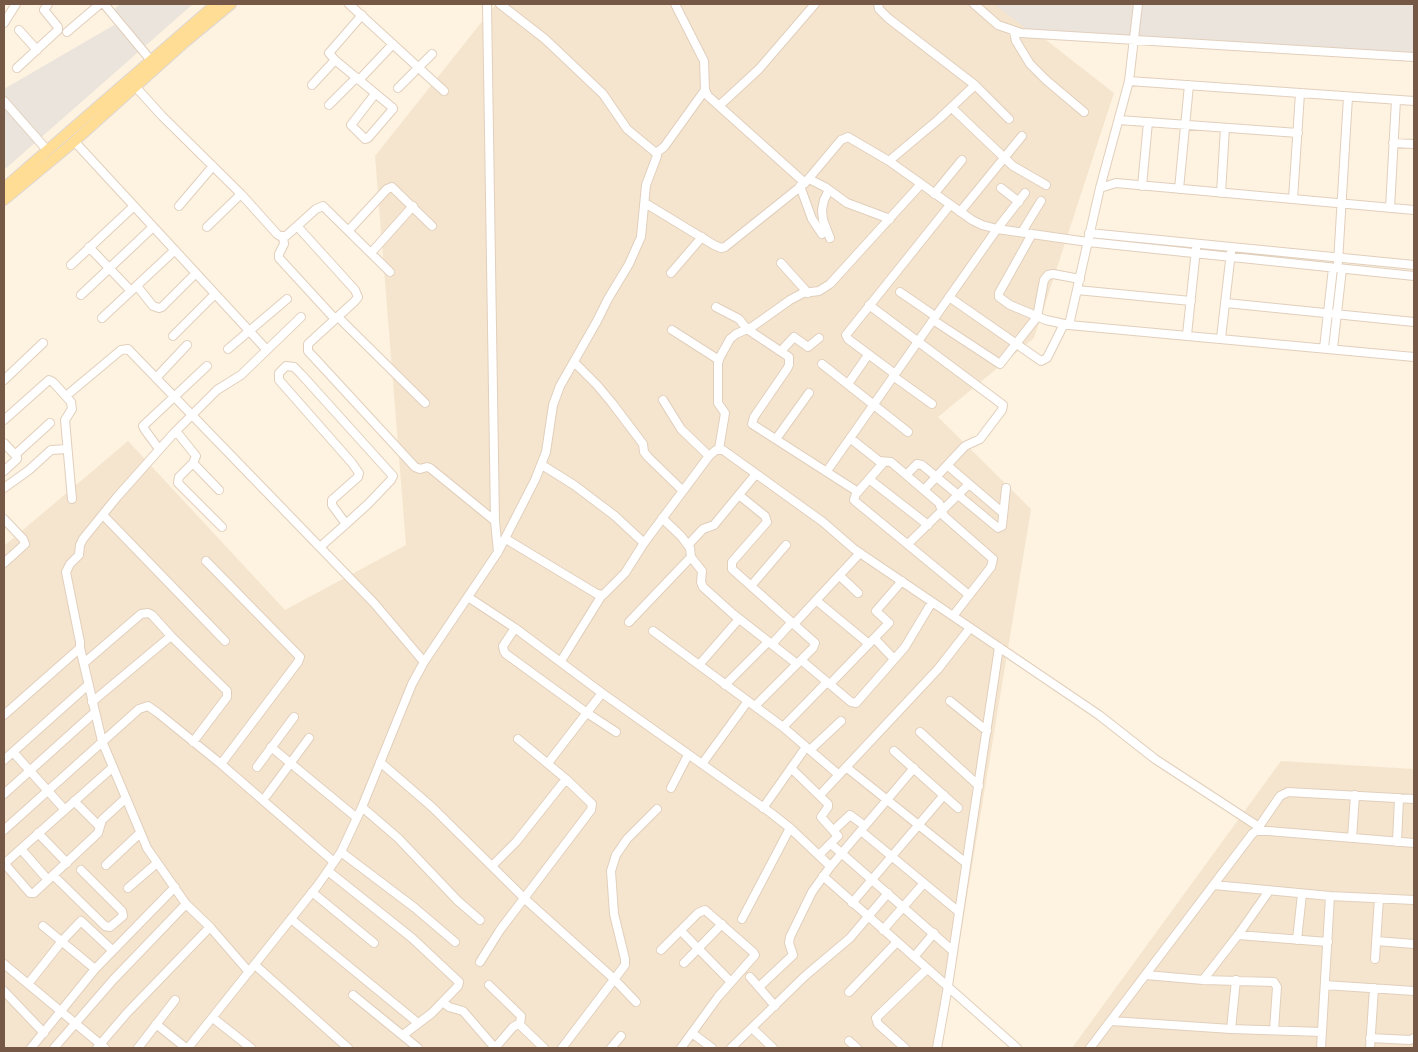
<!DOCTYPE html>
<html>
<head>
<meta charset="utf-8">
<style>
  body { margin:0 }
  #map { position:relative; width:1418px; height:1052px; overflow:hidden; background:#fdf3e0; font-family:Lato,sans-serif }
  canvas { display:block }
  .frame { position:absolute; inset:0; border:5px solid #755946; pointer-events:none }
</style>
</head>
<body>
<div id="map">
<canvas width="1418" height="1052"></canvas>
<div class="frame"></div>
</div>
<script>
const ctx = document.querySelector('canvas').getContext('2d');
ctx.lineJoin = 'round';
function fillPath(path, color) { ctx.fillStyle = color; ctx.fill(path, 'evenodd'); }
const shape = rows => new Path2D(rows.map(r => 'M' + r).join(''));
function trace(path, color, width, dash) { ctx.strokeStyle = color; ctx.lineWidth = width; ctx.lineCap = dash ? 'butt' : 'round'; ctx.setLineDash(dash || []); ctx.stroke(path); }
const residential = shape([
  [496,4,1000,4,1114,93,1034,338,938,417,1031,509,942,1048,4,1048,4,546,128,441,285,610,406,545,375,156],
  [1281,761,1414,769,1414,1048,1072,1048]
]);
const industrial = shape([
  [120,4,193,4,4,170,4,89,121,21,112,11],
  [994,4,1414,4,1414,54,1029,31]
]);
const minor = shape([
  [104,4,154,64],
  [349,4,444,91],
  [487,4,495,521,498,552],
  [500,4,545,39,603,94,627,129,656,153],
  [878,4,879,9,888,18,975,85,1009,119],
  [974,4,998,25,1021,33,1414,57],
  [362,15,329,53,335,60,393,108,393,109,368,138,365,139,351,125,375,94],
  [4,23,16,4],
  [19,30,37,50],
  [67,32,100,4],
  [1014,32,1016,41,1030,64,1046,80,1084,112],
  [17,68,58,30,58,27,44,10,48,4],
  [359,80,393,44],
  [1129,81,1414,101],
  [133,84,162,116,241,194,277,234,280,236,286,236,316,209,323,206,390,272],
  [312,85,335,60],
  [398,88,432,54],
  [705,90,708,96,805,183],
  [4,101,47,150],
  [329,105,356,78],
  [720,105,759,69,815,4],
  [952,108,1013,166,1046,185],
  [1119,120,1298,133],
  [74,141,266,349],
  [1393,143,1414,144],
  [889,161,939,119,975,85],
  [809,179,825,187,847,203,890,219],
  [800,186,812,219,822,234],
  [1142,186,1148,122],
  [1001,188,1019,202],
  [1100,188,1116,183,1414,210],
  [1179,189,1189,85],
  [829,190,824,200,822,210,823,220,830,238],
  [1221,193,1225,128],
  [934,194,962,160],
  [1293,199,1300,93],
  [645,203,714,245,721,248,725,247,805,183,841,140,848,137,889,161,972,220,982,225,997,229,1088,242,1414,276],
  [179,206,213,166],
  [1390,208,1396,100],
  [960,212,1022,136],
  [297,226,355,290,358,297,355,301,308,344,308,351,415,467,420,469,427,467,430,468,495,521],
  [207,227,241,194],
  [349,230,387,189,392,187,432,226],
  [1022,232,1041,201],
  [1089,233,1414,265],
  [1032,234,999,293,999,297,1010,305,1046,320,1069,325,1414,357],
  [283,237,284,244,279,254,279,258,335,319],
  [89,247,131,291],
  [371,253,413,206],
  [1338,262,1348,97],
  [781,263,808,293],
  [71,265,134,206],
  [671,273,702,237],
  [137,286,153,306,159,308,162,307,196,273],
  [1077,290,1191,301],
  [900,292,935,316],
  [81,295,153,227],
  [949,297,1041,361,1047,358,1064,324],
  [1226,303,1414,322],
  [869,305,1003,405,1002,410,980,439,965,446,924,490],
  [716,307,739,319,747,329,789,357,789,365,787,369,754,417,752,424,858,492],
  [338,317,425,403],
  [102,318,175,250],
  [933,320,1000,364,1037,317,1044,280,1048,275,1053,274,1080,279],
  [1069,325,1100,188,1129,81,1138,4],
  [672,330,719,360],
  [1187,335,1196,249],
  [173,336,215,294],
  [1221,338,1231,252],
  [1324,348,1333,268],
  [1333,348,1342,269],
  [228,349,287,299],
  [781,351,794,337,808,347,819,338],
  [574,362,597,385,612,403,643,444,644,452,648,457,683,491],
  [822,364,908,432],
  [895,374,848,339,846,335,950,205],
  [893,376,932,404],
  [156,378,187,345],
  [4,380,43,343],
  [848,384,868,355],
  [66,396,121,350,128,349,374,603,424,662],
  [663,400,681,429,709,456],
  [4,420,49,380,53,382,71,402,72,409,65,420,72,499],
  [176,431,196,456,193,463,179,477,178,483,222,527],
  [850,438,879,461,891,462,939,503,944,516,993,559,991,567,953,616],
  [776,439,809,393],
  [4,443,17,457,17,459,4,471],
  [159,449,145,430,143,426,207,366],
  [719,449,725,413,718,403,718,363,720,357,730,339,736,334,752,327,790,300,803,293,819,291,830,284,921,184],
  [16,454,50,423],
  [884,462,856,494,854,500,856,502,969,595],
  [193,463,219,490],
  [542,465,574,485,615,516,644,543],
  [947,465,1003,513],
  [827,471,997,229,1025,193],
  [906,475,917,464,922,465,998,528,1002,526,1006,488],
  [869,479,928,525],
  [4,488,29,470,51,450,67,449],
  [739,495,765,516,767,522,732,562,732,569,815,643,813,648,755,706],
  [103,515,225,641],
  [4,519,23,539,25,544,4,563],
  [506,539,597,594,603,595,625,573,644,543,709,456,716,450,723,450,823,522,854,549,1099,715,1155,759,1259,827],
  [908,544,969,484],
  [688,545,703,529,714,525,756,474],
  [320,547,346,524,368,504,391,480,393,476,301,374,294,367,286,366,279,373,279,380,352,463,359,473,358,477,332,500,332,505,346,524],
  [691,557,702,571,701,582,703,587,733,614,797,664],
  [206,561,300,657,298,662,221,764],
  [840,576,858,593],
  [751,586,786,545],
  [468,597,515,628,602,693,771,813,790,828,828,864,830,867,812,892,790,937,789,943,793,955,759,987],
  [817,601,869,644],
  [629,622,691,557,690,548,681,536,662,518],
  [794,624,860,553],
  [515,628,503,646,504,651,506,654,587,713,616,732],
  [653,631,783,727,839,775],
  [875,639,894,659],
  [772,644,792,622],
  [80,648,102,741,147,848,186,904,210,927,249,972],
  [801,660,851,702,856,703,905,647,932,602],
  [561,661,602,595],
  [84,663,141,614,148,613,152,615,171,636,227,691,227,697,193,742],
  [699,665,739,619],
  [830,684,889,623,876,611,902,581],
  [725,685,768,642],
  [950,701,987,731],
  [92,702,171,636],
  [4,715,80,648,80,642,66,572,70,564,79,555,80,545,83,539,117,497,174,433,217,390,241,375,301,317],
  [783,727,827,682],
  [920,732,979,786],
  [271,747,357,818],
  [810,750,841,721],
  [894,751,958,808],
  [13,752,65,810],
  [4,760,88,685],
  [380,762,432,807,525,899,613,978,636,1002],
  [548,763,602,693],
  [702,764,748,701],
  [257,767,294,717],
  [846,767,966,863],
  [791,768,828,804,828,807,821,817,838,836,819,855],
  [671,788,688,755],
  [4,794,94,713],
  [267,795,309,738],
  [820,795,938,669,970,628],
  [74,801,99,826],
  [362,807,398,838,458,901,480,920],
  [763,808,806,747],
  [4,830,139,709,148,706,158,713,221,764,334,862],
  [834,830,850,815,865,826],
  [861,831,959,912],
  [1256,831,1280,796,1288,792,1414,799],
  [38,833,67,863],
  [1352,838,1355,795],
  [1397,842,1399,798],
  [831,844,953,951],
  [21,849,48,880],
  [341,852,415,908,455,942],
  [4,863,30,893,34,893,98,833,102,820,126,798],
  [4,864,113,767],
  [106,865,140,833],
  [492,866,516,842,566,779],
  [830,867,914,768],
  [328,871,412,938,459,982,458,986,432,1013,403,1035],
  [53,875,105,926,110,927,123,916,122,911,81,870],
  [823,876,1017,1048],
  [1214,885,1330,896,1414,900],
  [128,888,157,863],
  [312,892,374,943],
  [852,903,944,795],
  [291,919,418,1023],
  [742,919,790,828],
  [883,930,924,883],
  [681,931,731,982],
  [1238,935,1328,942],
  [1297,940,1302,894],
  [1376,941,1414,944],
  [661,950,698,913,705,910,753,952,755,955,718,997,681,1048],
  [914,957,934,933],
  [1375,959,1379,898],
  [480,962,500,930,591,810,592,804,566,779,518,739],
  [684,963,722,924],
  [4,964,105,1048],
  [255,965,348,1048],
  [95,969,175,887],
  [1146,975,1203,980,1274,982,1277,987,1274,1030],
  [750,977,775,1006],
  [1203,980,1238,935,1269,891],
  [28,984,62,941,81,921,112,950],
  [489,985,521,1016,520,1025,544,1048],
  [1325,985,1414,991],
  [4,991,44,1033],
  [849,992,896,943],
  [353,995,418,1048],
  [443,1002,449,1007,463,1011,495,1048],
  [213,1018,251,1048],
  [1112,1021,1231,1029,1322,1032],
  [156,1024,186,1048],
  [752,1028,773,1048],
  [1231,1029,1236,980],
  [692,1033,712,1048],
  [1370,1038,1410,1040,1414,1038],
  [849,1041,857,1048],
  [31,1048,95,969,43,926],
  [54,1048,113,980,186,904],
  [97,1048,127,1013,210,927],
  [138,1048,175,1000],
  [188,1048,318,885,341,852,362,807,412,684,424,662,498,552,535,480,546,452,553,405,560,386,597,321,608,299,629,264,641,237,646,185,657,156,656,153,664,147,705,90,704,61,675,4],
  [495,1048,513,1027,520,1023],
  [562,1048,625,965,625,959,614,914,611,871,616,855,627,839,657,809],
  [611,1048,621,1036],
  [731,1048,805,976,850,938,888,893],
  [905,1048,878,1024,876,1018,927,969],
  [937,1048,948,986,999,647],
  [1090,1048,1252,834,1256,831,1268,831,1414,843],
  [1321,1048,1330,896],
  [1370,1048,1374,988]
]);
const major = shape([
  [4,188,216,4],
  [4,200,69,146,185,42,231,4]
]);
fillPath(residential, '#f5e5ce');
fillPath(industrial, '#ebe4dc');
trace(minor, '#e1cfbc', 10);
trace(major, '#ded7d3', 12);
trace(minor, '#fff', 8);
trace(major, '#ffdd95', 10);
</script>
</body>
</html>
